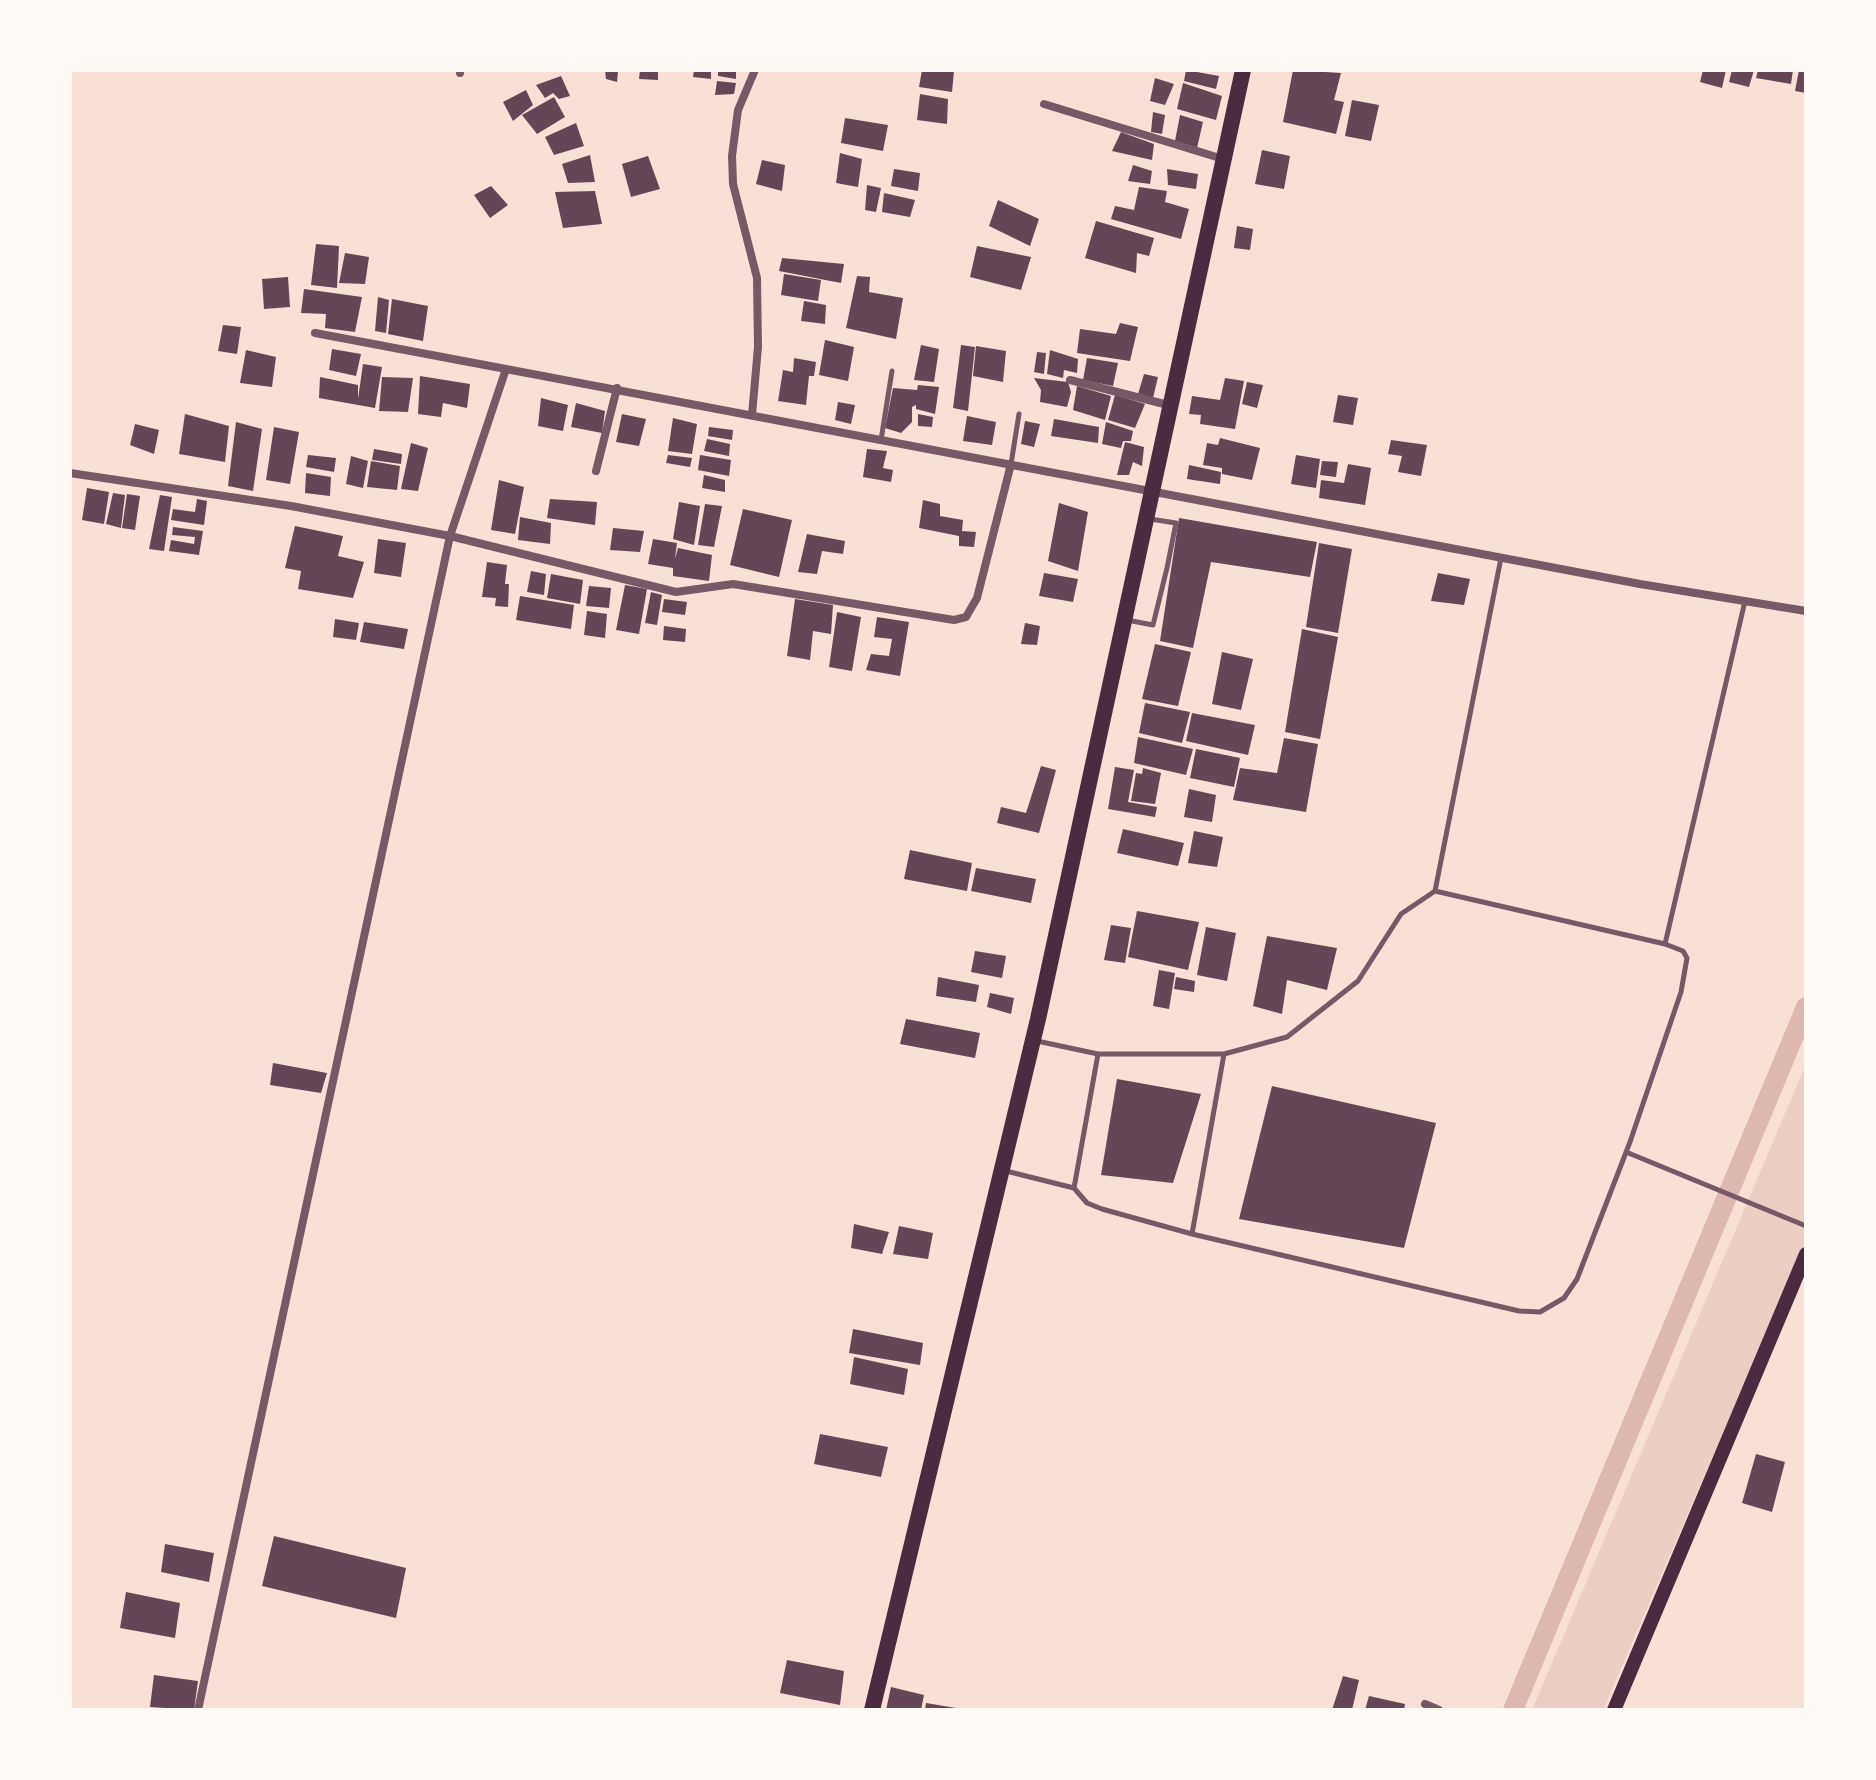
<!DOCTYPE html>
<html>
<head>
<meta charset="utf-8">
<style>
  body { margin:0 }
  #map { position:relative; width:1876px; height:1780px; overflow:hidden; background:#f7e1d7; font-family:"Alegreya Sans",sans-serif }
  canvas { display:block }
  .frame { position:absolute; inset:0; border:72px solid #fffaf5; pointer-events:none }
</style>
</head>
<body>
<div id="map">
<canvas width="1876" height="1780"></canvas>
<div class="frame"></div>
</div>
<script>
const ctx = document.querySelector('canvas').getContext('2d');
ctx.lineJoin = 'round';
function fillPath(path, color) { ctx.fillStyle = color; ctx.fill(path, 'evenodd'); }
const shape = rows => new Path2D(rows.map(r => 'M' + r).join(''));
function trace(path, color, width, dash) { ctx.strokeStyle = color; ctx.lineWidth = width; ctx.lineCap = dash ? 'butt' : 'round'; ctx.setLineDash(dash || []); ctx.stroke(path); }
const green = shape([
  [1806,1064,1806,1240,1603,1710,1532,1710]
]);
const canal = shape([
  [1513,1710,1806,1007]
]);
const building = shape([
  [605,70,618,72,617,82,606,79],
  [640,70,658,70,658,80,639,79],
  [694,70,711,70,711,79,693,77],
  [718,70,736,70,736,79,718,76],
  [922,70,954,71,952,92,919,87],
  [1186,70,1219,76,1216,89,1184,81],
  [1293,70,1341,73,1334,100,1344,102,1336,134,1283,122],
  [1703,70,1726,70,1722,88,1700,82],
  [1732,70,1754,70,1749,87,1729,82],
  [1758,70,1793,70,1791,84,1756,78],
  [1799,70,1806,70,1806,93,1795,91],
  [561,76,570,96,559,99,553,93,545,98,536,85],
  [1155,78,1174,84,1165,105,1150,101],
  [717,81,736,83,734,94,715,95],
  [1183,83,1222,96,1216,120,1177,109],
  [526,90,533,105,513,121,503,102],
  [920,94,948,99,947,124,917,120],
  [554,97,565,117,537,134,522,115],
  [1352,100,1379,105,1371,141,1345,136],
  [1153,112,1165,115,1162,134,1151,132],
  [1180,115,1203,122,1197,148,1175,141],
  [845,118,888,125,883,151,841,143],
  [576,123,584,146,554,155,545,137],
  [1121,132,1154,144,1152,160,1112,151],
  [1262,150,1290,156,1284,189,1255,184],
  [840,153,862,159,858,187,836,183],
  [590,155,595,182,568,183,562,164],
  [648,156,660,189,631,197,622,164],
  [762,160,785,165,782,191,756,184],
  [1133,165,1152,171,1150,184,1128,181],
  [894,169,920,173,918,191,891,186],
  [1167,169,1198,174,1196,189,1168,185],
  [867,185,881,188,876,212,865,210],
  [491,186,508,205,490,218,474,195],
  [1139,187,1167,191,1165,202,1189,209,1181,239,1111,219,1115,206,1134,210],
  [595,191,602,224,563,228,555,192],
  [884,193,915,200,910,217,882,212],
  [998,200,1039,219,1030,246,989,226],
  [1096,221,1154,238,1149,256,1137,253,1136,273,1085,258],
  [1237,226,1253,229,1250,250,1234,248],
  [316,244,339,246,337,288,311,285],
  [977,246,1031,257,1021,290,970,277],
  [345,253,369,257,365,284,339,283],
  [782,258,844,264,841,283,779,271],
  [784,274,821,280,818,301,781,295],
  [857,276,870,277,869,292,903,298,896,339,846,328],
  [288,277,290,307,264,309,262,279],
  [304,289,362,297,355,332,325,328,326,314,301,313],
  [378,297,389,300,386,333,375,331],
  [392,299,428,306,423,341,388,334],
  [804,301,826,305,825,324,801,321],
  [1120,323,1138,327,1130,361,1077,353,1080,329,1116,334],
  [223,325,241,327,237,354,218,351],
  [825,340,854,347,848,381,819,375],
  [921,345,939,349,934,382,914,380],
  [961,345,975,347,968,411,953,408],
  [976,346,1006,351,1003,382,973,376],
  [332,349,361,354,356,376,329,370],
  [246,350,276,357,272,387,240,383],
  [1050,350,1078,359,1077,373,1064,370,1063,378,1047,374],
  [1037,352,1046,353,1044,374,1034,372],
  [794,358,816,362,814,376,809,376,806,405,778,401,783,370,793,372],
  [1087,358,1118,363,1113,386,1083,380],
  [363,364,382,367,375,408,319,398,320,377,358,385,358,399],
  [1144,374,1158,377,1153,398,1138,394],
  [420,376,470,384,467,408,443,403,441,417,418,414],
  [382,377,413,378,408,412,379,411],
  [1034,378,1068,382,1071,392,1067,407,1040,402,1041,390],
  [1225,378,1244,381,1235,429,1200,424,1201,415,1189,414,1192,396,1220,400],
  [1247,382,1263,385,1257,408,1242,404],
  [918,385,939,387,935,414,916,409,916,405,912,407,912,422,901,433,885,428,893,388,917,390],
  [1077,386,1111,396,1105,420,1073,410],
  [1115,395,1145,404,1135,428,1108,420],
  [1338,395,1358,398,1353,425,1333,422],
  [541,398,568,405,563,431,538,426],
  [838,402,855,405,851,424,835,420],
  [576,403,605,411,602,433,571,427],
  [185,414,229,426,225,462,179,454],
  [622,414,646,419,639,446,616,442],
  [918,414,933,417,932,427,918,426],
  [967,416,996,422,992,445,963,441],
  [673,418,697,424,692,454,668,451],
  [1054,419,1099,427,1098,443,1051,436],
  [1025,421,1040,424,1034,447,1021,444],
  [236,422,262,429,253,491,228,486],
  [1106,422,1133,431,1131,441,1123,441,1121,448,1102,444],
  [135,424,159,430,154,454,130,445],
  [274,427,299,432,290,484,266,480],
  [709,427,733,430,732,440,708,436],
  [1220,438,1260,448,1252,480,1222,474,1222,468,1203,465,1207,443,1218,445],
  [707,439,730,444,729,456,704,451],
  [1391,440,1427,445,1421,476,1398,472,1402,456,1388,454],
  [1125,442,1144,447,1142,466,1133,462,1129,475,1117,475],
  [411,443,428,448,418,491,401,489],
  [374,449,402,454,401,464,372,460],
  [867,449,887,451,883,468,893,470,891,482,863,477],
  [308,455,336,458,334,472,306,467],
  [668,455,692,458,690,467,666,463],
  [700,455,731,460,729,476,698,470],
  [1296,455,1320,459,1316,488,1291,484],
  [351,456,368,461,363,488,346,484],
  [371,461,400,466,397,490,367,487],
  [1322,461,1338,462,1336,477,1320,475],
  [1348,464,1371,468,1365,505,1319,498,1321,480,1344,483],
  [1189,465,1221,472,1220,484,1187,479],
  [306,473,331,477,330,496,305,493],
  [704,475,725,480,725,492,702,488],
  [499,480,524,487,515,534,491,530],
  [87,488,109,492,104,524,82,520],
  [113,493,125,495,121,528,106,524],
  [127,494,140,496,135,530,122,528],
  [160,495,172,497,164,551,149,549],
  [197,499,207,501,204,525,171,520,173,509,195,512],
  [550,499,597,502,595,525,547,518],
  [923,500,940,504,940,516,963,520,962,531,976,532,974,547,959,546,959,536,919,528],
  [679,502,700,506,694,545,673,539],
  [1059,503,1088,512,1078,571,1048,561],
  [705,504,722,506,714,547,698,545],
  [743,509,792,520,779,577,730,565],
  [520,517,551,523,550,544,518,540],
  [1179,518,1317,542,1310,577,1211,562,1193,648,1160,641],
  [295,526,343,536,338,556,364,562,353,598,298,589,301,571,285,568],
  [173,527,203,531,199,555,169,551,171,540,194,544,195,537,172,535],
  [613,528,644,531,640,552,610,550],
  [807,534,845,541,843,554,822,551,817,574,798,572],
  [378,539,406,543,401,577,374,573],
  [653,539,677,543,675,559,678,548,712,555,709,581,673,576,673,568,648,564],
  [1319,543,1352,549,1338,633,1306,627],
  [487,562,507,565,505,584,509,584,508,607,495,606,496,598,482,597],
  [531,571,546,574,544,595,527,592],
  [1044,573,1078,579,1073,602,1039,596],
  [1438,573,1470,579,1464,605,1431,601],
  [551,574,583,580,580,604,547,598],
  [625,585,647,589,639,634,616,630],
  [589,586,611,588,609,608,586,606],
  [651,592,662,595,657,625,645,623],
  [520,596,574,605,571,629,516,620],
  [664,599,687,602,685,615,662,612],
  [795,599,833,605,831,634,813,631,810,660,787,656],
  [587,611,607,614,605,638,584,635],
  [837,612,861,617,852,671,829,667],
  [877,617,909,622,900,676,866,670,871,654,889,656,892,639,874,637],
  [335,619,359,623,356,640,333,637],
  [364,622,408,629,404,649,360,642],
  [1025,623,1040,626,1037,645,1021,644],
  [664,626,686,629,685,642,663,640],
  [1302,629,1338,637,1320,739,1285,732],
  [1155,644,1191,652,1178,706,1142,699],
  [1222,652,1253,659,1241,710,1212,704],
  [1145,703,1190,712,1182,743,1139,733],
  [1192,713,1255,725,1248,755,1186,741],
  [1138,737,1193,749,1186,775,1134,763],
  [1284,738,1318,744,1306,812,1233,800,1240,768,1277,773],
  [1196,749,1240,758,1234,787,1190,778],
  [1041,766,1056,770,1039,833,997,823,1001,807,1026,813],
  [1115,767,1134,770,1128,802,1157,807,1155,817,1108,809],
  [1143,768,1161,773,1155,804,1131,801,1136,773,1142,774],
  [1189,789,1216,795,1212,822,1184,817],
  [1123,829,1184,843,1178,866,1117,853],
  [1194,831,1223,837,1217,867,1188,863],
  [910,850,972,863,967,891,904,879],
  [976,868,1036,879,1031,903,971,891],
  [1137,911,1199,922,1188,970,1128,957],
  [1111,925,1131,928,1125,963,1104,960],
  [1206,927,1236,933,1227,981,1197,975],
  [1267,936,1337,948,1327,990,1287,980,1282,1014,1253,1006],
  [975,951,1006,956,1002,978,971,972],
  [1159,970,1175,973,1169,1009,1153,1006],
  [938,977,979,985,976,1002,936,996],
  [1176,977,1195,981,1194,992,1174,989],
  [990,993,1014,998,1011,1014,987,1007],
  [906,1019,980,1033,975,1058,900,1044],
  [273,1063,327,1073,321,1093,270,1085],
  [1117,1079,1201,1094,1173,1183,1101,1175],
  [1272,1086,1436,1123,1404,1248,1239,1219],
  [854,1224,889,1232,882,1254,851,1248],
  [899,1226,933,1233,928,1259,893,1254],
  [853,1329,923,1343,920,1365,849,1353],
  [854,1357,908,1369,904,1395,850,1384],
  [820,1434,888,1447,881,1477,814,1464],
  [1756,1454,1785,1462,1772,1512,1742,1503],
  [274,1536,406,1568,396,1618,262,1586],
  [165,1544,214,1553,209,1582,161,1572],
  [126,1592,180,1603,175,1638,120,1628],
  [787,1660,844,1671,840,1705,780,1693],
  [154,1675,198,1681,194,1710,150,1707],
  [1343,1676,1359,1680,1352,1710,1332,1710],
  [891,1687,924,1695,921,1710,886,1710],
  [1369,1696,1405,1704,1404,1710,1365,1710],
  [926,1703,956,1708,956,1710,925,1710]
]);
const service = shape([
  [881,440,892,371],
  [1011,464,1019,414],
  [1127,620,1153,625,1167,568,1176,523,1150,519],
  [1435,891,1501,558],
  [1037,1041,1098,1054],
  [1626,1152,1806,1226],
  [1006,1171,1074,1188,1087,1203,1102,1209,1192,1234,1519,1311,1540,1312,1564,1298,1577,1279,1630,1142,1681,992,1687,958,1683,951,1665,944],
  [1074,1188,1098,1054,1224,1054,1287,1037,1358,981,1401,914,1435,891,1665,944,1745,601],
  [1192,1234,1224,1054]
]);
const minor = shape([
  [460,73,460,70],
  [1044,104,1223,159],
  [315,333,506,369],
  [1070,380,1172,406],
  [752,415,758,347,757,278,733,184,732,156,738,110,755,70],
  [596,471,617,388],
  [70,473,291,506,450,536,506,369,1640,584,1806,611],
  [1425,1704,1439,1710],
  [198,1710,450,536,676,592,733,584,954,620,966,617,977,598,1011,464]
]);
const secondary = shape([
  [1614,1710,1806,1254]
]);
const primary = shape([
  [872,1710,1038,1019,1243,70]
]);
fillPath(green, '#ebcfc5');
trace(canal, '#dcb8b0', 20);
fillPath(building, '#644757');
trace(service, '#755966', 5);
trace(minor, '#755966', 8);
trace(secondary, '#4a2c40', 14);
trace(primary, '#4a2c40', 16);
</script>
</body>
</html>
